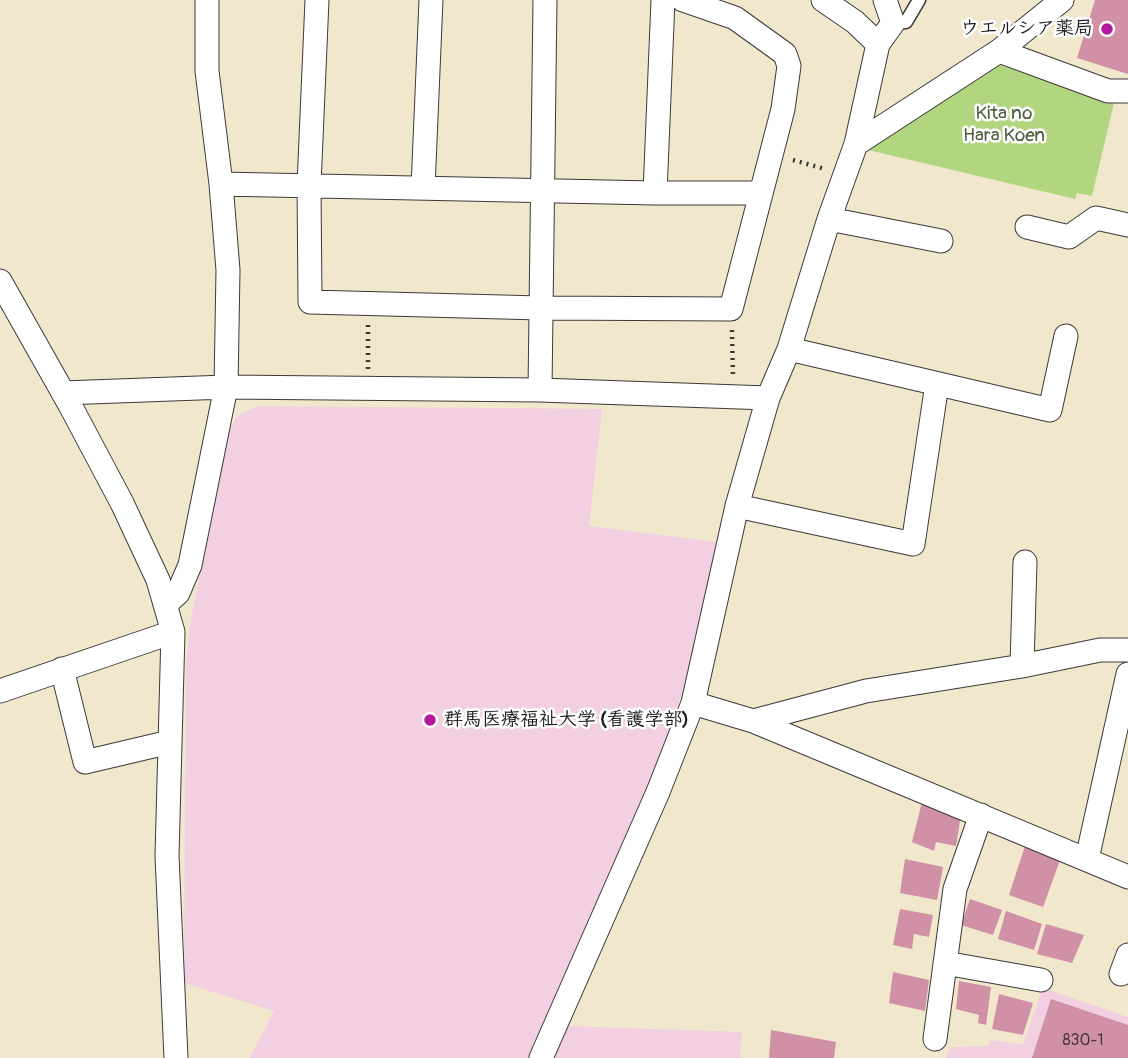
<!DOCTYPE html>
<html>
<head>
<meta charset="utf-8">
<style>
  body { margin:0 }
  canvas { display:block; background:#f1e7cd }
</style>
</head>
<body>
<canvas width="1128" height="1058"></canvas>
<script>
const ctx = document.querySelector('canvas').getContext('2d');
ctx.lineJoin = 'round';
function fillPath(path, color) { ctx.fillStyle = color; ctx.fill(path, 'evenodd'); }
const shape = rows => new Path2D(rows.map(r => 'M' + r).join(''));
function trace(path, color, width, dash) { ctx.strokeStyle = color; ctx.lineWidth = width; ctx.lineCap = dash ? 'butt' : 'round'; ctx.setLineDash(dash || []); ctx.stroke(path); }
function write(font, color, halo, rows, align = 'center') {
  ctx.font = font + ' Pangolin,"Klee One",sans-serif'; ctx.lineWidth = 5; ctx.setLineDash([]); ctx.textBaseline = 'middle'; ctx.strokeStyle = halo; ctx.fillStyle = color; for (const [text, x, y, turn = 0] of rows) {
    ctx.save(); ctx.translate(x, y); ctx.rotate((+turn || 0) * Math.PI / 180); ctx.textAlign = isNaN(turn) ? turn : align; if (halo) ctx.strokeText(text, 0, 0); ctx.fillText(text, 0, 0); ctx.restore();
  }
}
const built = shape([
  [259,406,602,409,589,526,718,542,691,665,655,775,530,1058,250,1058,274,1011,184,983,186,660,191,620,228,433,238,415],
  [1043,988,1128,1017,1128,1058,945,1058,952,1047,988,1046,990,1040,1023,1044],
  [566,1026,742,1032,740,1058,552,1058]
]);
const green = shape([
  [996,64,1114,103,1092,196,1077,193,1075,199,864,149]
]);
const building = shape([
  [1095,0,1128,0,1128,74,1077,58],
  [922,802,961,815,956,846,936,842,934,851,912,842],
  [1025,846,1060,860,1043,907,1009,895],
  [905,859,943,867,937,900,900,893],
  [970,899,1002,910,993,935,961,925],
  [900,909,933,915,929,937,914,934,912,949,893,945],
  [1006,911,1042,924,1034,950,998,939],
  [1046,924,1084,935,1072,963,1037,954],
  [893,972,929,980,925,1011,889,1003],
  [959,981,991,987,986,1025,978,1023,979,1015,956,1009],
  [999,994,1033,1003,1023,1035,992,1029],
  [1051,999,1128,1025,1128,1058,1032,1058],
  [771,1030,836,1042,834,1058,769,1058]
]);
const path = shape([
  [793,160,825,169],
  [368,325,368,369],
  [732,330,733,378]
]);
const service = shape([
  [893,23,906,22,919,0]
]);
const minor = shape([
  [317,0,309,185,310,302,541,308,731,309,783,109,789,66,785,54,735,18,683,0],
  [823,0,855,22,878,44],
  [999,51,1108,91,1128,91],
  [856,144,999,51,1062,0],
  [221,184,655,193,761,193],
  [423,188,431,0],
  [655,193,663,0],
  [829,219,941,241],
  [1027,227,1069,237,1096,218,1128,225],
  [0,281,70,405,122,503,158,580,173,632,167,856,176,1058],
  [789,349,1050,410,1066,336],
  [540,390,545,0],
  [63,393,226,387,540,390,768,398],
  [737,506,913,544,937,384],
  [166,604,178,593,190,565,226,387,228,270,221,184,207,71,207,0],
  [1022,666,1025,562],
  [62,669,85,762,170,742],
  [0,691,173,632],
  [693,703,753,721,1128,877],
  [753,721,866,691,1022,666,1100,650,1128,650],
  [1087,859,1128,674],
  [945,963,1041,980],
  [1121,974,1128,955],
  [935,1039,955,889,981,815],
  [541,1058,658,792,693,703,737,506,768,398,789,349,829,219,856,144,878,44,893,23,885,0]
]);
const markers = [
  [1107,29,7,"#b5179e"],
  [430,720,7,"#b5179e"]
];
const numberNames = [
  ["830-1",1083,1041]
];
const poiNames = [
  ["ウエルシア薬局",1093,29],
  ["群馬医療福祉大学 (看護学部)",444,720,"left"]
];
const parkNames = [
  ["Kita no",1004,114],
  ["Hara Koen",1004,136]
];
fillPath(built, '#f2cfe1');
fillPath(green, '#b2d67f');
fillPath(building, '#d090a5');
trace(service, '#3c3a37', 15);
trace(minor, '#3c3a37', 25);
trace(path, '#3c3a37', 4.5, [2, 5]);
trace(service, '#fff', 12);
trace(minor, '#fff', 23);
for (const [x, y, r, color] of markers) { const dot = new Path2D(); dot.arc(x, y, r, 0, 2 * Math.PI); ctx.fillStyle = color; ctx.fill(dot); trace(dot, '#fff', 2.5); }
write('16px', '#49393e', null, numberNames);
write('bold 19px', '#1c1c1c', '#fff', poiNames, 'right');
write('19px', '#505d3f', '#fff', parkNames);
</script>
</body>
</html>
